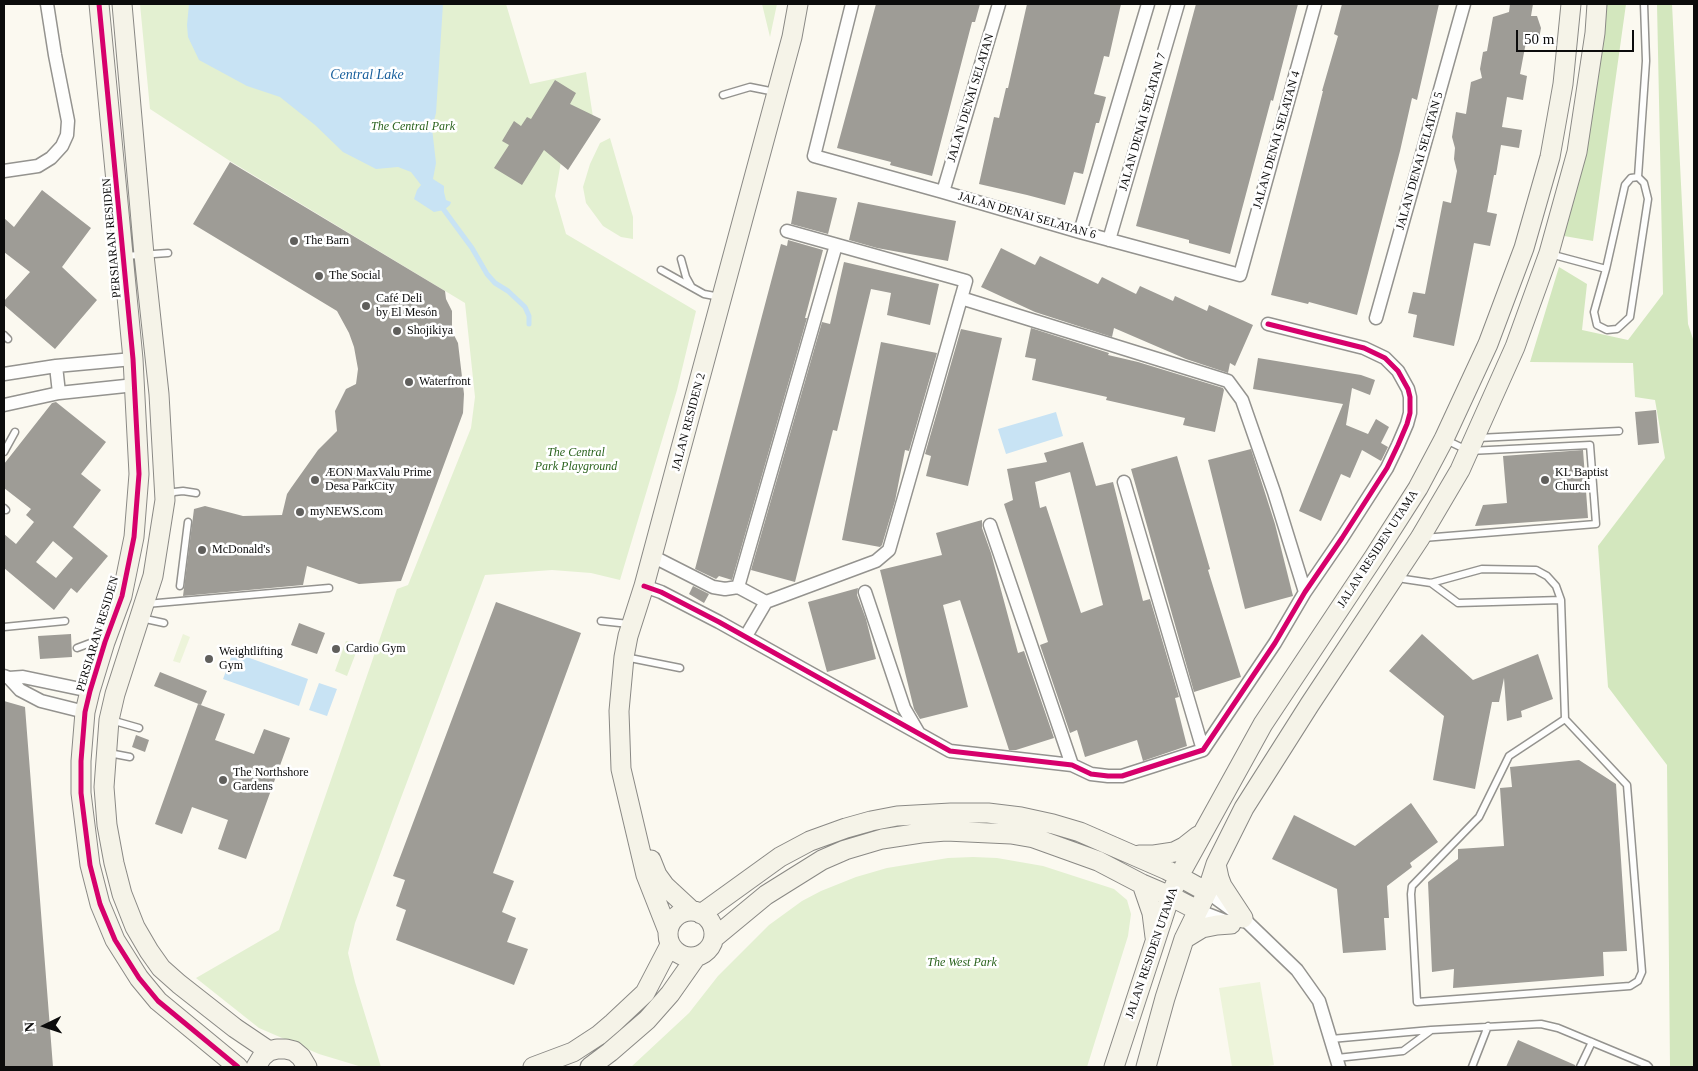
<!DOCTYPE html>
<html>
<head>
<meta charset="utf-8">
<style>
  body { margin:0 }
  #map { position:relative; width:1698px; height:1071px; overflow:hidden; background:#fbf9f0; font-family:Georgia,serif }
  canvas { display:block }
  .frame { position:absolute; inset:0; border:5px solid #0c0c0c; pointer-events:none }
  .north { position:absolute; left:20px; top:1001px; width:50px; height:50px; -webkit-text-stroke:4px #fff; paint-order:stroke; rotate:266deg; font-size:14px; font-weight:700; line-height:20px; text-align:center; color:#0c0c0c }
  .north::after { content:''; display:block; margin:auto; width:18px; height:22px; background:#0c0c0c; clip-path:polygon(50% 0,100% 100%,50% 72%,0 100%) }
  .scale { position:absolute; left:1516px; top:30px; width:118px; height:22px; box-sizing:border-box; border:2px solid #0c0c0c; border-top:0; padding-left:6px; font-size:15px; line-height:18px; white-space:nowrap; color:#0c0c0c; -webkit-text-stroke:4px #fff; paint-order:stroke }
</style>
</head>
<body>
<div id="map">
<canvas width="1698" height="1071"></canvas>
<div class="frame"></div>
<div class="north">N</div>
<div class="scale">50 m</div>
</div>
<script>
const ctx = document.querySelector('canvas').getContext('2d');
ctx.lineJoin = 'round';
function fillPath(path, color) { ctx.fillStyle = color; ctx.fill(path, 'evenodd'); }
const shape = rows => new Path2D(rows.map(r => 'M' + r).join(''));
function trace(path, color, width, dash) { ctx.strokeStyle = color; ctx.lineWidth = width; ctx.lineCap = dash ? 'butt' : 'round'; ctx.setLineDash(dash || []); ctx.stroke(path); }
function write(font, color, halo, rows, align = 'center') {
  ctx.font = font + ' Georgia,serif'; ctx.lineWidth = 5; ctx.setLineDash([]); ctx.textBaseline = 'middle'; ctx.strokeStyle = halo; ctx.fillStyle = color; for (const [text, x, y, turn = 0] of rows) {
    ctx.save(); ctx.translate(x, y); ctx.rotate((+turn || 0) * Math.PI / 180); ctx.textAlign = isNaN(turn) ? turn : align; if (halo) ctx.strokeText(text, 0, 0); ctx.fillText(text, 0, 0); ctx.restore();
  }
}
const green = shape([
  [140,4,506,4,530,84,586,72,593,117,562,156,555,196,566,234,696,311,677,390,620,580,591,573,552,570,485,575,393,819,355,923,348,953,355,982,381,1067,362,1067,319,1054,259,1028,196,978,279,930,397,589,408,585,471,428,475,397,465,303,230,161,150,109],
  [762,4,777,4,770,37],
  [610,138,633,217,633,239,621,237,603,226,586,203,583,187,590,164,600,143],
  [346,641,359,645,347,676,335,671],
  [973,857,997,858,1043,866,1114,889,1127,900,1131,914,1128,936,1087,1067,631,1067,689,1013,718,976,769,925,802,901,821,891,856,877,887,868,948,858]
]);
const forest = shape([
  [1599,4,1626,4,1593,241,1564,236],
  [1657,4,1672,4,1688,324,1694,342,1694,1067,1670,1067,1667,765,1608,687,1598,546,1665,458,1655,400,1635,397,1633,363,1530,362,1559,267,1587,284,1582,330,1628,340,1663,294]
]);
const pitch = shape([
  [183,634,190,637,180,663,173,661],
  [1260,982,1274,1065,1262,1067,1232,1067,1219,988]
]);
const water = shape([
  [189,4,443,4,436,113,432,128,436,163,433,179,444,186,444,192,446,200,451,202,450,205,444,210,434,212,414,199,417,190,421,185,411,172,398,167,376,169,343,152,315,125,280,97,247,86,199,60,188,37,187,25],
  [1056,412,1063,436,1006,454,998,429],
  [233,652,308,679,299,706,223,679],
  [319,683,337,689,327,716,309,710]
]);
const stream = shape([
  [444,210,472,248,487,274,495,283,508,291,525,307,529,316,529,324]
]);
const building = shape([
  [876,4,980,4,975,22,972,22,932,176,890,165,891,162,837,148],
  [1027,4,1121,4,1109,57,1104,56,1094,94,1106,97,1099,123,1096,123,1083,174,1074,172,1065,205,1027,195,979,184,994,117,999,118,1006,88,1008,88],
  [1196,4,1298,4,1273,101,1271,100,1230,254,1189,243,1189,240,1136,226],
  [1342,4,1439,4,1417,100,1412,98,1400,151,1357,315,1309,302,1308,304,1271,295,1323,91,1322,91,1338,36,1334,34],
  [1510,4,1533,4,1531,16,1537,16,1541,28,1538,44,1526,42,1520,74,1527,76,1523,100,1507,97,1502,127,1522,130,1519,148,1501,145,1496,175,1494,175,1487,212,1497,214,1490,246,1474,243,1454,346,1413,337,1417,315,1408,313,1413,292,1425,294,1443,201,1451,203,1457,171,1454,159,1455,148,1452,137,1456,112,1466,114,1471,82,1482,78,1480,69,1483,52,1487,51,1493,17,1509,12],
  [555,80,576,93,570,104,601,119,568,170,544,150,522,185,494,168,509,145,502,141,514,121,521,126,527,117,531,119],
  [230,162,445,291,446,299,452,311,452,331,458,343,464,394,463,413,401,581,359,584,307,566,303,585,183,596,194,509,205,506,243,516,282,515,287,494,291,488,318,450,337,431,335,411,346,389,356,384,358,369,354,347,349,333,337,311,193,224],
  [42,190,91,228,62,267,97,300,55,349,4,305,4,301,30,272,4,252,4,218,14,227],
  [797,191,837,198,828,234,791,224],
  [858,202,956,221,948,261,877,248,849,240],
  [788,240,823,250,805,318,807,318,732,580,719,576,716,579,695,569,781,244,787,246],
  [1001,248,1035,265,1040,256,1098,284,1102,277,1136,294,1140,286,1173,301,1175,296,1207,311,1209,305,1253,325,1235,366,1230,363,1228,373,1186,359,1114,328,1112,337,1035,312,981,287],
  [844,262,939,284,930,325,887,315,891,293,871,289,837,431,833,430,795,582,751,570,822,322,830,324],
  [1031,328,1109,353,1108,355,1138,362,1223,388,1224,390,1215,432,1183,425,1185,418,1106,400,1107,397,1032,380,1036,359,1025,357],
  [961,329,1002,338,968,486,926,476,931,456,925,454],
  [881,342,937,353,909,451,905,450,895,501,882,545,880,547,842,540],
  [1258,358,1361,375,1375,380,1370,395,1352,388,1346,425,1368,434,1376,419,1389,427,1381,443,1388,447,1381,461,1362,450,1350,478,1341,474,1321,521,1299,511,1343,404,1253,389],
  [56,402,106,442,81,474,101,490,73,527,108,556,77,593,71,588,54,610,4,568,4,534,16,544,34,522,26,515,31,509,4,488,4,464,52,403],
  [53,541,73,558,56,578,36,562],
  [1656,410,1659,443,1638,445,1635,412],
  [1083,442,1096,486,1113,482,1143,601,1150,599,1179,697,1175,698,1187,746,1143,761,1137,740,1085,757,1077,730,1070,733,1040,645,1048,642,1004,504,1013,500,1007,469,1047,462,1044,453],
  [1070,472,1103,605,1081,613,1046,506,1040,508,1035,482],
  [1251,449,1275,524,1293,596,1245,609,1208,460],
  [1583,450,1588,518,1475,526,1483,505,1507,503,1503,456],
  [1177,456,1210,569,1208,570,1241,677,1194,692,1131,469],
  [982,520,982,528,991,553,1018,653,1024,651,1054,738,1016,750,1009,750,960,600,943,605,968,707,920,719,914,709,880,570,942,555,936,533],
  [693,586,709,594,704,603,689,594],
  [858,588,857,595,866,619,876,659,827,672,808,602],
  [496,602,581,633,493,873,514,881,502,912,516,918,507,942,528,949,514,985,396,940,406,910,396,906,405,880,393,876],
  [299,623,325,633,317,654,291,645],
  [71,634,72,657,40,659,38,636],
  [1422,634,1473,680,1538,654,1553,699,1521,711,1522,717,1507,721,1504,678,1499,702,1492,702,1475,789,1433,780,1444,716,1389,671],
  [160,672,207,691,201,705,154,686],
  [4,701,25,707,53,1067,4,1067],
  [198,704,225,714,215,740,254,754,264,729,290,738,246,859,218,849,228,820,192,807,182,834,155,824],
  [136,735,149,740,145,752,132,747],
  [1579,760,1616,784,1627,951,1603,952,1604,976,1453,988,1454,969,1432,972,1428,882,1458,859,1458,849,1504,846,1500,788,1512,787,1510,767],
  [1411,803,1438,842,1410,863,1412,867,1387,886,1389,918,1384,918,1386,950,1343,953,1337,889,1272,859,1294,815,1355,846],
  [1518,1040,1575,1065,1575,1067,1506,1067]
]);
const lane = shape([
  [723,95,750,87,775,92],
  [1638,177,1644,183,1648,199,1630,317,1617,329,1607,330,1597,325,1594,312,1606,269,1625,185,1631,178,1638,177],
  [1638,177,1646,61,1644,4],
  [1550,254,1606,269],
  [125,256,168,253],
  [681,259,686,277,691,286],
  [661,270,704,294,720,297],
  [4,335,8,339],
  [1478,438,1619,431],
  [4,452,15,432],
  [169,496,174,492,183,491,196,493],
  [4,508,6,510],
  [1423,538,1596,524,1590,445,1469,451,1446,440],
  [1398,576,1404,579,1431,583,1482,569,1536,570,1547,576,1556,586,1561,600,1565,719],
  [1431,583,1458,603,1561,600],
  [180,586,188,522],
  [146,604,329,588],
  [141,618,164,623],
  [601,621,629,624],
  [4,627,65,621],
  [77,648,93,642,101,642],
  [625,657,680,668],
  [1565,719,1627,785,1642,972,1638,981,1630,986,1417,1002,1411,894,1412,886,1479,817,1509,756,1565,719],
  [111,720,139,728],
  [109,753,130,757],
  [1331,1039,1431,1030,1541,1024,1558,1028,1647,1065,1649,1067],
  [1337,1058,1403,1051,1430,1031],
  [1472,1067,1488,1026],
  [1580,1067,1592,1042]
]);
const street = shape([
  [852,4,814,156,943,192,1080,232,1240,275,1315,4],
  [4,171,38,166,51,158,62,146,67,135,68,121,55,55,47,4],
  [943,192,999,4],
  [1080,232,1148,4],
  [1109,240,1178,4],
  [961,298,1228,381,1242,400,1274,492,1305,592],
  [1376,318,1464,4],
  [56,366,59,393],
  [4,374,56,366,133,359],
  [4,405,59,393,135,385],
  [1124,482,1203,750],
  [990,525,1072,765],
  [652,556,713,587,725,589,738,587,766,602,746,636],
  [644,586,661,592,719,622,950,751,1072,765,1091,774,1108,776,1122,776,1203,750,1275,643,1305,592,1342,538,1387,468,1398,445,1407,424,1410,413,1410,397,1408,389,1398,371,1385,358,1364,348,1268,324],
  [738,587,836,245],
  [865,592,904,708,918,732],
  [766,602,876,561,889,550,966,281,787,231],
  [4,676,9,678,23,677,90,691],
  [9,678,20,690,41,701,85,712],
  [1207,892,1243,918,1297,970,1319,1001,1339,1067],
  [1197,910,1228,922]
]);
const secondary = shape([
  [99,4,133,359,139,474,134,537,122,596,105,642,90,691,85,712,81,761,81,793,90,865,100,904,115,940,139,978,158,1001,238,1067],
  [122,4,144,255,159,394,165,500,153,576,115,694,109,720,104,787,107,825,114,863,122,894,135,927,149,951,161,968,179,984,235,1028,269,1051],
  [1139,855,1154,855,1174,852,1184,847,1198,836],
  [651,860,657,875,665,886,692,911],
  [1216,864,1219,878,1222,886,1243,918],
  [1142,884,1152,913,1155,937],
  '668 934a23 23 0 1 1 46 0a23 23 0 1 1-46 0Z',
  [701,914,780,857,810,841,846,828,871,821,897,816,951,813,988,813,1021,817,1053,824,1080,832,1167,870,1207,892],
  [668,931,646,875,621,769,619,711,624,657,628,636,644,586,677,463,792,37,798,4],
  [714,938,766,895,822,860,845,850,882,839,921,833,946,831,1011,834,1034,838,1098,861,1142,884,1170,896,1197,910],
  [1184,939,1202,928,1217,925,1231,924],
  [256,1067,262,1057,269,1051,277,1049,286,1049,294,1051,301,1057,307,1067],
  [533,1067,573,1052,599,1035,613,1023,645,993,670,945],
  [590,1067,610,1052,647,1020,670,994,696,957],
  [1114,1067,1170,896,1179,876,1263,724,1374,557,1418,488,1444,439,1488,344,1524,248,1550,157,1563,84,1571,4],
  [1146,1067,1165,998,1184,939,1207,892,1216,864,1244,808,1310,704,1420,538,1460,470,1515,347,1549,253,1577,152,1595,33,1597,4]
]);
const cycleway = shape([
  [99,4,133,359,139,474,134,537,122,596,105,642,90,691,85,712,81,761,81,793,90,865,100,904,115,940,139,978,158,1001,238,1067],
  [644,586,661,592,719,622,950,751,1072,765,1091,774,1108,776,1122,776,1203,750,1275,643,1305,592,1342,538,1387,468,1398,445,1407,424,1410,413,1410,397,1408,389,1398,371,1385,358,1364,348,1268,324]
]);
const markers = [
  [294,241,5,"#605f5c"],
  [319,276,5,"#605f5c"],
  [366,306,5,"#605f5c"],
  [397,331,5,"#605f5c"],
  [409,382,5,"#605f5c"],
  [315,480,5,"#605f5c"],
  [1545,480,5,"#605f5c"],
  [300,512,5,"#605f5c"],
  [202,550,5,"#605f5c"],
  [336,649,5,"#605f5c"],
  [209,659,5,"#605f5c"],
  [223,780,5,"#605f5c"]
];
const streetNames = [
  ["JALAN DENAI SELATAN",971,98,-73],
  ["JALAN DENAI SELATAN 7",1143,122,-74],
  ["JALAN DENAI SELATAN 4",1277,140,-74],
  ["JALAN DENAI SELATAN 5",1420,161,-74],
  ["JALAN DENAI SELATAN 6",1027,216,16],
  ["PERSIARAN RESIDEN",112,238,-95],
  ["JALAN RESIDEN 2",689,422,-75],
  ["JALAN RESIDEN UTAMA",1378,549,-57],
  ["PERSIARAN RESIDEN",98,634,-73],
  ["JALAN RESIDEN UTAMA",1152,953,-71]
];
const parkNames = [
  ["The Central Park",413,127],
  ["The Central",576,453],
  ["Park Playground",576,467],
  ["The West Park",962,963]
];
const poiNames = [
  ["The Barn",304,241],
  ["The Social",329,276],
  ["Café Deli",376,299],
  ["by El Mesón",376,313],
  ["Shojikiya",407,331],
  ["Waterfront",419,382],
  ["ÆON MaxValu Prime",325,473],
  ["Desa ParkCity",325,487],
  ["KL Baptist",1555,473],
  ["Church",1555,487],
  ["myNEWS.com",310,512],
  ["McDonald's",212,550],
  ["Cardio Gym",346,649],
  ["Weightlifting",219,652],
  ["Gym",219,666],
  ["The Northshore",233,773],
  ["Gardens",233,787]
];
const waterNames = [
  ["Central Lake",367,75]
];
fillPath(green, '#e3f0d1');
fillPath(forest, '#d3e7be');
fillPath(pitch, '#edf4da');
fillPath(water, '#c8e3f4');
trace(stream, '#c8e3f4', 5);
fillPath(building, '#9e9c96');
trace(lane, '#94938f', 9);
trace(street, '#94938f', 15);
trace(secondary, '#8a8985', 21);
trace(lane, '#fefefd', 6);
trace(street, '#fefefd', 12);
trace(secondary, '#f5f3e8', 19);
trace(cycleway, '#d6006c', 5);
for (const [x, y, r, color] of markers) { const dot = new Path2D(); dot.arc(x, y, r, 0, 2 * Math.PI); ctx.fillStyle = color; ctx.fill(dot); trace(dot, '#fff', 2); }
write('12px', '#0c0c0c', '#fff', streetNames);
write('italic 12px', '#2b631e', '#fff', parkNames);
write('12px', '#0c0c0c', '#fff', poiNames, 'left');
write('italic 14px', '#185f9c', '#fff', waterNames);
</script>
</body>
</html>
